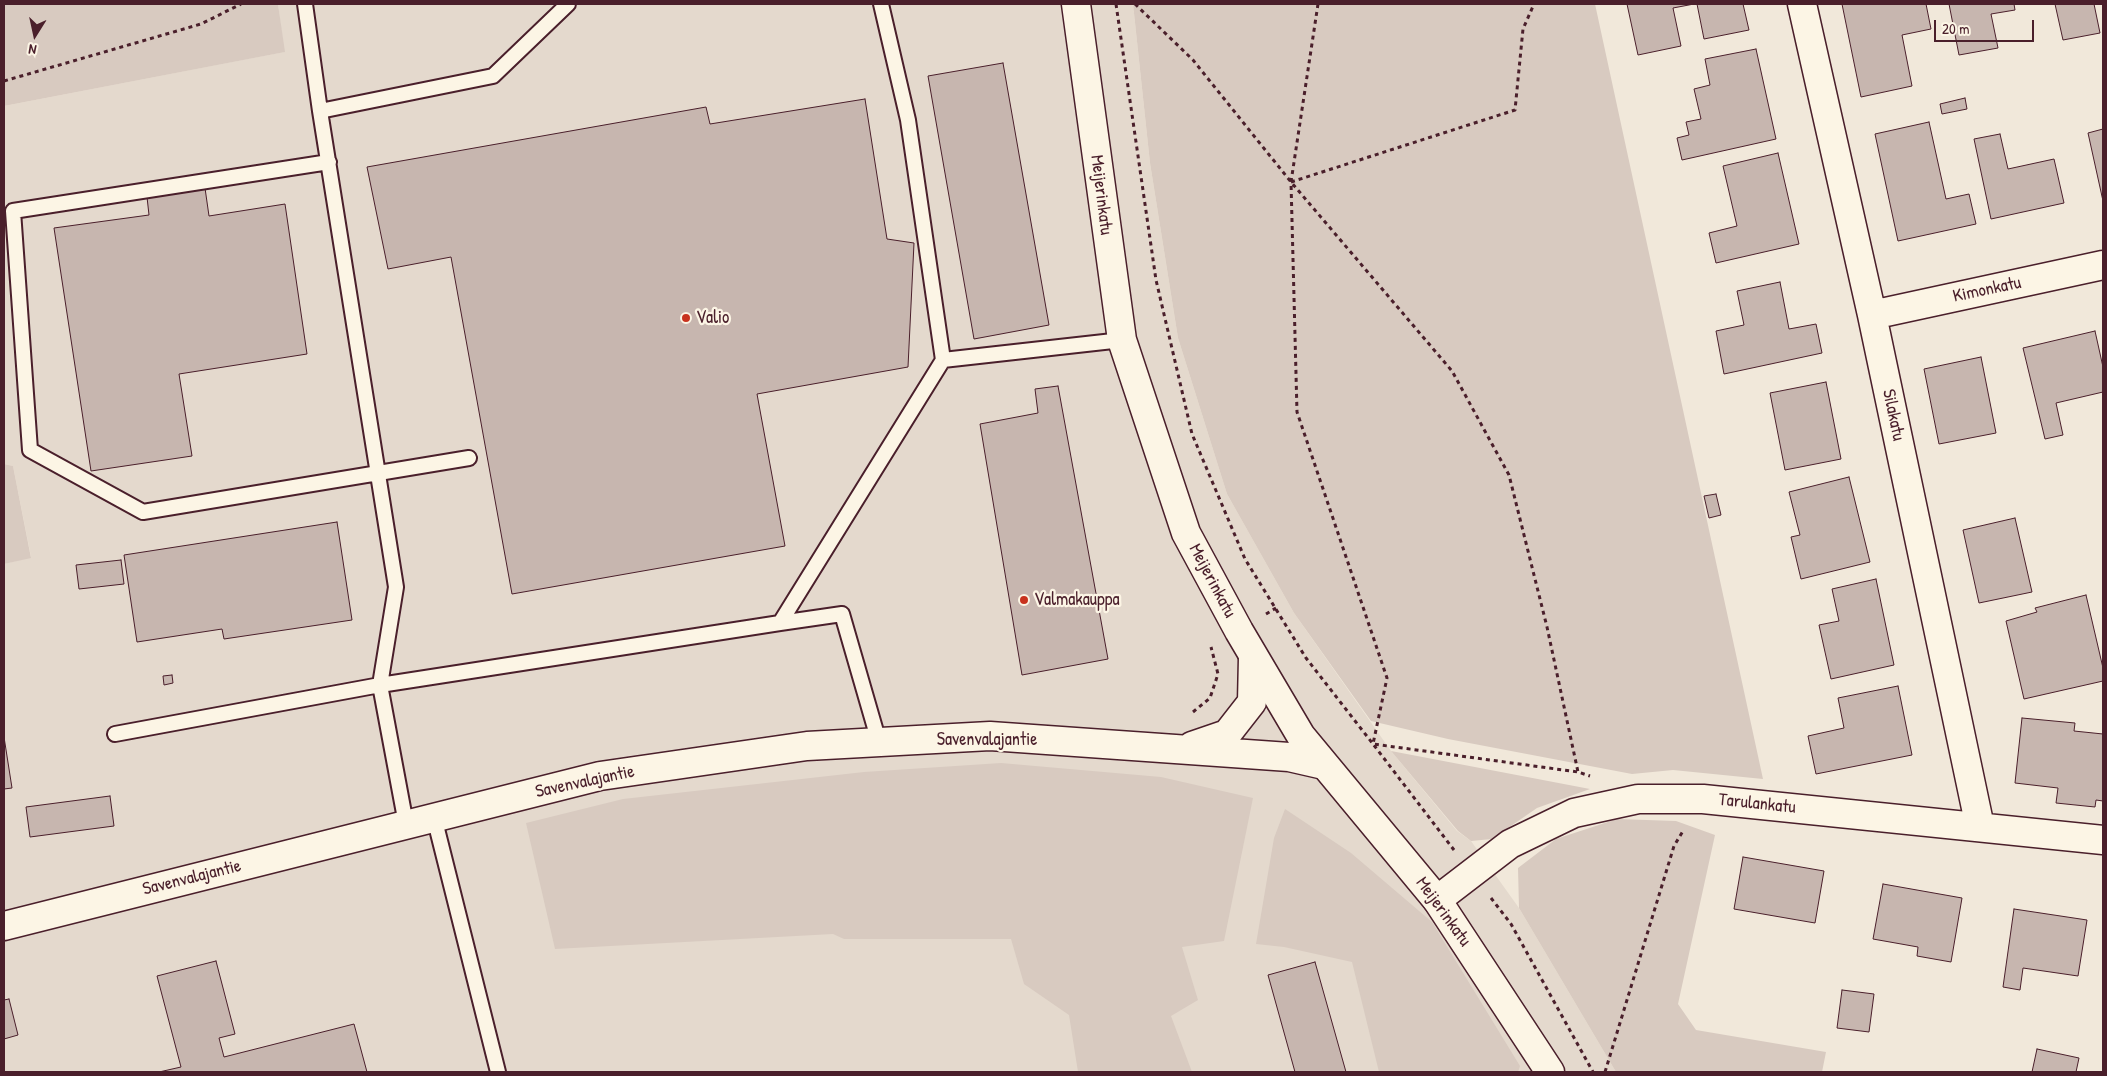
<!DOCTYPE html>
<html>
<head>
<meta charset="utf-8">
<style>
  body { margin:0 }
  #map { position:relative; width:2107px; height:1076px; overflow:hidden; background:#f1e8da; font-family:"Patrick Hand",sans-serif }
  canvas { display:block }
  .frame { position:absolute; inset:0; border:5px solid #4a1f2b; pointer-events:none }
  .north { position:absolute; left:10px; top:10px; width:50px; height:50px; -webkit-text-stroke:4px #fcf5e5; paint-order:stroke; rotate:190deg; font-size:14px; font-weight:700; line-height:20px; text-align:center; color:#4a1f2b }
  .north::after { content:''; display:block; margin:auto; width:18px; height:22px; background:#4a1f2b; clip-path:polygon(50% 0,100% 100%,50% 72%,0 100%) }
  .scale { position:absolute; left:1934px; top:20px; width:100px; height:22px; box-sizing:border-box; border:2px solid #4a1f2b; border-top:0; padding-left:6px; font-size:15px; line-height:18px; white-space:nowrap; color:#4a1f2b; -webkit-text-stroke:4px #fcf5e5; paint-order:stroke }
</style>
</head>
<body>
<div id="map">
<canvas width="2107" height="1076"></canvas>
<div class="frame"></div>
<div class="north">N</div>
<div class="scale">20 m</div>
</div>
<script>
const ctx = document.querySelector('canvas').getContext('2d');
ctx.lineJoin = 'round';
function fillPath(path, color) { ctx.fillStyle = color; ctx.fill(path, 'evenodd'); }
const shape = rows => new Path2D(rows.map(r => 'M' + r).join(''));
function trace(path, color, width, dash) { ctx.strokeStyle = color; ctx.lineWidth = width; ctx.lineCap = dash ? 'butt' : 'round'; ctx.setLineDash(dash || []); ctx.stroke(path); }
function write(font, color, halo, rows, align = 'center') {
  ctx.font = font + ' "Patrick Hand",sans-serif'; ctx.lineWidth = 4.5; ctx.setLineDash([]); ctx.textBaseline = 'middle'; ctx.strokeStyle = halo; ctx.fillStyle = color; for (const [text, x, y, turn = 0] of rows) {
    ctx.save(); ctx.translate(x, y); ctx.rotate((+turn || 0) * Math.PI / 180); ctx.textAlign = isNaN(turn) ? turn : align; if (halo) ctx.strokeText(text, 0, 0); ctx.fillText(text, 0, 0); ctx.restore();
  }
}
const built = shape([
  [278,4,1133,4,1150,163,1178,338,1227,494,1294,613,1391,751,1457,831,1471,841,1519,908,1616,1072,4,1072,4,564,31,557,13,466,4,464,4,106,284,52]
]);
const green = shape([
  [4,4,278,4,285,52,4,106],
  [1133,4,1595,4,1763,779,1673,770,1632,774,1448,739,1371,721,1294,613,1227,494,1178,338,1150,163],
  [4,464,13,466,31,558,4,564],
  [1391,751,1590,789,1537,808,1492,839,1471,841,1458,831],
  [1001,763,1161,777,1253,798,1224,941,1182,947,1198,1000,1171,1016,1192,1072,1078,1072,1069,1015,1024,984,1011,939,844,939,833,934,555,949,526,823,623,799,864,772],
  [1285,809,1351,853,1432,922,1520,1066,1518,1072,1379,1072,1352,962,1284,947,1256,944,1274,838],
  [1617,819,1676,821,1715,835,1678,1004,1696,1030,1826,1052,1822,1072,1616,1072,1519,908,1518,868,1556,839]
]);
const building = shape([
  [1627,4,1694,4,1673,8,1681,46,1638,55,1627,4],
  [1697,4,1743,4,1749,30,1704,39,1697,4],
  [1842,4,1926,4,1931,29,1902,35,1912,86,1861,97,1842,4],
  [1949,4,2014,4,2015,10,1991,14,1998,48,1959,55,1949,4],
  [2055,4,2094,4,2100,33,2063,40,2055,4],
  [1756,49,1776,139,1682,160,1677,138,1689,135,1686,122,1701,119,1694,89,1710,85,1705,59,1756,49],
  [1003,63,1049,325,974,339,928,76,1003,63],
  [1965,98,1967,109,1942,114,1940,104,1965,98],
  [865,99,887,239,914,243,908,367,757,394,785,546,512,594,451,257,388,269,367,167,706,107,710,124,865,99],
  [1929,122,1946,199,1969,194,1976,224,1898,241,1875,134,1929,122],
  [2103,129,2103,201,2088,133,2103,129],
  [2000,134,2008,169,2054,159,2064,203,1991,219,1974,139,2000,134],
  [1778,153,1799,244,1716,263,1709,233,1737,226,1723,166,1778,153],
  [205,188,209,216,285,204,307,354,179,374,192,456,91,471,54,228,149,215,147,197,205,188],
  [1780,282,1789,329,1816,324,1822,353,1724,374,1716,331,1744,325,1737,291,1780,282],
  [2095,331,2103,367,2103,392,2056,403,2063,435,2045,439,2023,348,2095,331],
  [1981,357,1996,433,1939,444,1924,369,1981,357],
  [1826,382,1841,459,1785,470,1770,393,1826,382],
  [1058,386,1108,659,1022,675,980,424,1038,413,1035,389,1058,386],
  [1849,477,1870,562,1801,579,1791,537,1800,535,1789,492,1849,477],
  [1716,494,1721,515,1709,518,1704,496,1716,494],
  [2015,518,2032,592,1979,603,1963,530,2015,518],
  [337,522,352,620,224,639,222,629,137,642,124,555,337,522],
  [121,560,124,584,79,589,76,565,121,560],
  [1876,579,1894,665,1831,679,1819,625,1839,621,1832,589,1876,579],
  [2086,595,2103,668,2103,681,2024,699,2006,621,2037,612,2035,608,2086,595],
  [172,675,173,683,164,685,163,676,172,675],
  [1898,686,1912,755,1816,774,1808,736,1844,728,1838,698,1898,686],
  [2022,718,2075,723,2074,731,2103,734,2103,801,2096,800,2095,807,2056,803,2058,788,2015,783,2022,718],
  [4,737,12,788,4,789,4,737],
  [110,796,114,826,30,837,26,807,110,796],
  [1743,857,1824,871,1815,923,1734,909,1743,857],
  [1883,884,1962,898,1951,962,1917,956,1918,947,1873,939,1883,884],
  [2014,909,2087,920,2078,976,2023,968,2020,990,2003,987,2014,909],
  [216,961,235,1034,219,1038,224,1057,354,1024,367,1072,159,1072,181,1067,157,976,216,961],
  [1315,962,1346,1072,1295,1072,1268,975,1315,962],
  [1842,990,1874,994,1869,1032,1837,1028,1842,990],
  [9,999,18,1035,4,1039,4,1000,9,999],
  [2037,1049,2079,1058,2076,1072,2032,1072,2037,1049]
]);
const path = shape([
  [1116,4,1156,280,1192,434,1245,559,1306,658,1373,744,1578,772,1590,776],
  [1135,4,1193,60,1291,182,1452,371,1509,475,1547,627,1578,772],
  [1318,4,1291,182,1297,412,1387,678,1373,744,1454,850],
  [4,81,201,24,241,4],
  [1291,182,1515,110,1523,29,1534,4],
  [1266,614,1276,608],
  [1193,712,1210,698,1218,674,1211,647],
  [1491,898,1511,924,1593,1072],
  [1605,1072,1674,846,1683,831]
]);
const service = shape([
  [305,4,320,111],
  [881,4,908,120,943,360,1122,340],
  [329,162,13,211,30,450,143,512,469,458],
  [780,623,842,614,879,742],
  [115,734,380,685,780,623,943,360],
  [434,817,498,1072],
  [406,824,380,685,396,587,320,111,493,76,568,4]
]);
const minor = shape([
  [1802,4,1872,315,1980,827],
  [1872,315,2103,265],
  [1192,746,1227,734,1252,702,1253,657],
  [1437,900,1510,844,1574,813,1638,799,1703,799,2103,840],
  [4,926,600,776,807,746,990,736,1289,757,1324,765]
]);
const tertiary = shape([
  [1076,4,1122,340,1186,533,1239,631,1301,736,1437,900,1550,1072]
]);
const markers = [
  [686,318,5,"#c8321e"],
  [1024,600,5,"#c8321e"]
];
const streetNames = [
  ["Meijerinkatu",1101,195,83],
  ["Kimonkatu",1987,290,-12],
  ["Silakatu",1893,415,78],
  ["Meijerinkatu",1212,581,62],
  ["Savenvalajantie",987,740],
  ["Savenvalajantie",585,782,-12],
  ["Tarulankatu",1757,804,6],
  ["Savenvalajantie",192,878,-14],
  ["Meijerinkatu",1443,912,54]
];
const poiNames = [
  ["Valio",696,318],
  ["Valmakauppa",1034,600]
];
fillPath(built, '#e4d9cd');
fillPath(green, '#d8cac0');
fillPath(building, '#c7b6af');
trace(building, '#4a1f2b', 1);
trace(service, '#4a1f2b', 18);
trace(minor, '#4a1f2b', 31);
trace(tertiary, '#4a1f2b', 31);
trace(path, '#4a1f2b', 3, [4, 4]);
trace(service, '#fcf5e5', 14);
trace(minor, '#fcf5e5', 28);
trace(tertiary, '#fcf5e5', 28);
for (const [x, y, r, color] of markers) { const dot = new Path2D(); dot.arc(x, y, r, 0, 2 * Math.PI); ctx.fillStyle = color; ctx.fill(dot); trace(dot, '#fcf5e5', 2); }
write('18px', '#4a1f2b', '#fcf5e5', streetNames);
write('18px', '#4a1f2b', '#fcf5e5', poiNames, 'left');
</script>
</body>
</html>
